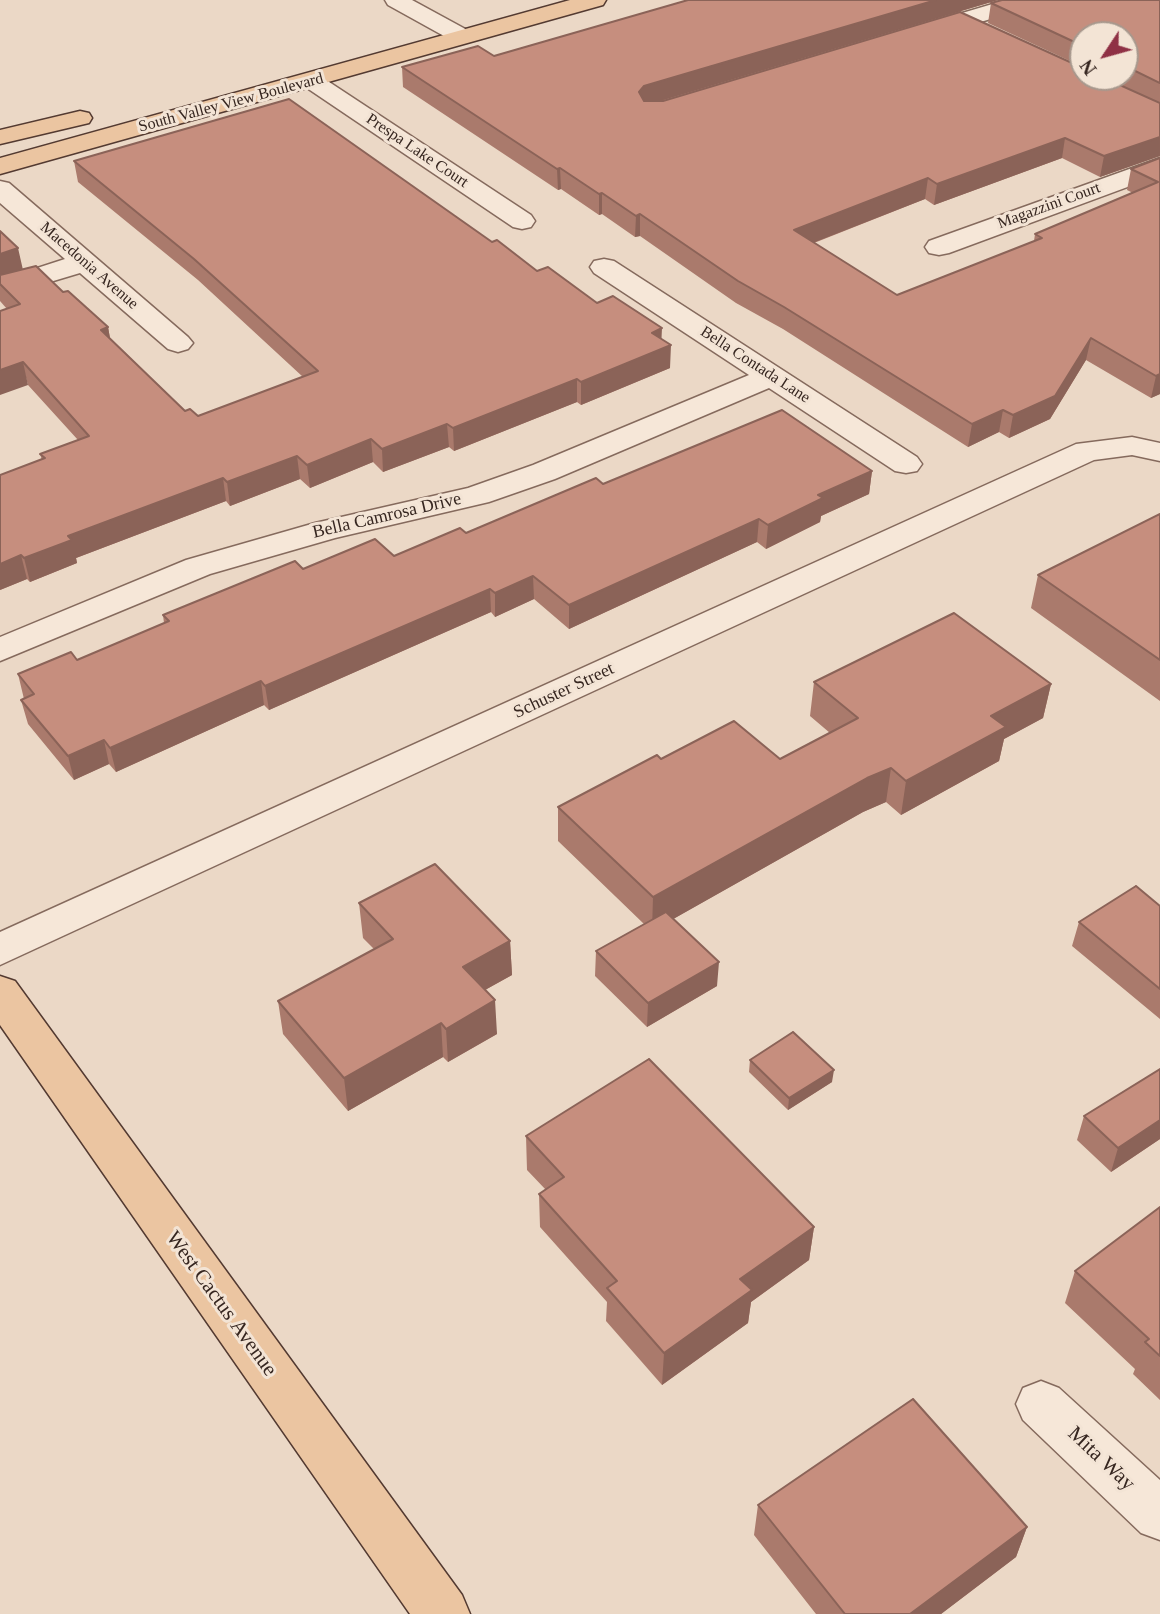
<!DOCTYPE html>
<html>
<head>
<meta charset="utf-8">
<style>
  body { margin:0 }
  #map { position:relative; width:1160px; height:1614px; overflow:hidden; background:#ebd8c6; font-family:Georgia,serif }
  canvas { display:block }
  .north { position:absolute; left:1069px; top:21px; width:70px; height:70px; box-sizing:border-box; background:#f3e4d5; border:2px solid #a7988d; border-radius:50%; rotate:234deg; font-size:19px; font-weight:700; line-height:28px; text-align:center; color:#362620 }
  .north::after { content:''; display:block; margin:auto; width:24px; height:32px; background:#8f3145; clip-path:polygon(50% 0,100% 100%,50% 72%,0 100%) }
</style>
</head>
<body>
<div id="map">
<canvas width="1160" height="1614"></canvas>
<div class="north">N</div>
</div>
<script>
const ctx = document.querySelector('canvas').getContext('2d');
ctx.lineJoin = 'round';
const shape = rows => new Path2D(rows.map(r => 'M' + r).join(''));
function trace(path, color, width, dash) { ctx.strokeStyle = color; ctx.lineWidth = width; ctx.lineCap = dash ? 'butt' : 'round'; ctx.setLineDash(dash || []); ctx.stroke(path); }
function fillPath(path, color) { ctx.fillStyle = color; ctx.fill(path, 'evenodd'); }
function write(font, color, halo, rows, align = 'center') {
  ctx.font = font + ' Georgia,serif'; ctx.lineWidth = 6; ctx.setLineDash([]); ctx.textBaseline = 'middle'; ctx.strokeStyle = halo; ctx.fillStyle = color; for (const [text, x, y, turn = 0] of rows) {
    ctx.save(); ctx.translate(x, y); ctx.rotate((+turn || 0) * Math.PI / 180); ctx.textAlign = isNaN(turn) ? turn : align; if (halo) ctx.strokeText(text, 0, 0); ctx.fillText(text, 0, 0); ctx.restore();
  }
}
const minor = shape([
  [385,0,412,0,469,31,472,36,469,41,461,43,453,41,388,5,385,0],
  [1006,0,1041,0,1038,5,923,39,915,37,912,32,915,27,1006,0],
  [312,74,320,76,531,215,535,221,531,227,522,229,513,227,304,86,300,81,304,76,312,74],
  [1160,158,1160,175,949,253,939,255,929,253,925,247,929,241,1160,158],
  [0,181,9,183,188,337,193,343,188,349,178,352,168,349,80,273,0,297,0,280,65,259,0,203,0,181],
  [604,259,614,261,917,457,922,464,917,471,906,473,895,471,769,388,555,479,489,502,335,538,210,574,0,661,0,637,186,560,315,523,468,488,533,465,749,375,594,273,590,267,594,261,604,259],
  [1132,437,1160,443,1160,461,1132,455,1094,460,0,965,0,932,1076,444,1132,437],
  [1041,1381,1059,1388,1160,1480,1160,1540,1141,1533,1023,1420,1016,1404,1023,1388,1041,1381]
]);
const major = shape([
  [570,0,606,0,603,5,0,174,0,158,570,0],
  [80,111,89,113,92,118,89,123,0,144,0,130,80,111],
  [0,976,15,981,462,1595,470,1614,410,1614,0,1025,0,976]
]);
const wall = shape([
  [688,0,998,0,661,101,1103,77,1125,77,1125,35,1083,35,1083,67,988,23,991,3,1160,0,1160,156,1100,177,1062,158,934,205,925,199,814,243,897,295,1034,241,1035,234,1133,193,1127,190,1131,169,1160,158,1160,394,1151,398,1086,360,1050,419,1009,438,999,432,968,447,783,329,736,303,640,236,635,237,602,214,599,215,561,189,558,190,403,87,402,67,494,56],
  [74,161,492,242,537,271,661,339,670,368,581,405,577,402,454,451,449,447,383,472,373,462,310,488,300,479,230,506,226,501,76,558,77,563,30,582,27,579,0,590,42,460,40,454,78,440,28,385,7,309,0,301,0,231,22,269,63,292,108,327,110,338,185,411,198,416,303,377,198,280,78,182],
  [872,471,869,494,821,516,820,522,766,549,757,542,569,629,534,599,495,617,491,612,269,710,264,705,116,772,109,764,74,780,28,724,21,700,24,699,18,674,77,660,164,623,163,615,303,569,394,556,466,533,603,484],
  [1160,514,1160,701,1031,608,1038,575],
  [814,682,1051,684,1043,718,1004,739,999,761,901,815,886,802,863,812,673,919,717,986,647,1027,595,976,596,951,644,924,558,841,558,807,661,759,780,759,830,733,810,716],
  [359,903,510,941,512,975,485,990,497,1034,448,1062,443,1057,348,1111,283,1034,278,1001,374,949,363,938],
  [1160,906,1160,1019,1072,946,1079,922],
  [750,1060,832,1082,788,1110,749,1072],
  [1160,1069,1160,1139,1111,1172,1077,1140,1084,1116],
  [526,1136,814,1227,809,1260,751,1302,748,1323,662,1385,606,1321,607,1302,540,1227,539,1194,546,1190,527,1170],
  [1160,1207,1160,1400,1133,1374,1135,1369,1065,1303,1075,1271],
  [758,1505,1027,1527,1016,1557,941,1614,816,1614,754,1535]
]);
const shadedWall = shape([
  [936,0,998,0,643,106,639,92,644,86],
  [1160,137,1160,156,1100,177,1104,156],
  [1065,138,1062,158,934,205,937,184],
  [560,168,561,189,558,190,557,169],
  [928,178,925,199,792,251,794,230],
  [602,193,602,214,599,215,599,194],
  [640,214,640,236,635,237,636,216],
  [18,248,23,270,0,278,0,254],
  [108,327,112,350,101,330],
  [662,328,661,349,671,345,670,368,581,405,581,382,652,333],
  [1091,338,1086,360,1050,419,1009,438,1013,415],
  [23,362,28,385,0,395,0,370],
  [1160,374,1160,394,1151,398,1156,376],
  [577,379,577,402,454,451,453,428],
  [1003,410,999,432,968,447,972,424],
  [447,424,449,447,383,472,382,449],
  [371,439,373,462,310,488,307,465],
  [297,456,300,479,230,506,227,482],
  [872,471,869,494,821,516,820,522,766,549,768,525,818,495],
  [223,478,226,501,76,558,77,563,30,582,24,558,68,536],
  [759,519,757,542,569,629,569,605],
  [21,555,27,579,0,590,0,564],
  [533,576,534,599,495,617,495,593],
  [490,589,491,612,269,710,265,686],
  [261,681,264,705,116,772,110,748],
  [1051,684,1043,718,1004,739,999,761,901,815,906,781,991,716],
  [104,740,109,764,74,780,68,756],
  [891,768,886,802,863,812,652,931,653,897,867,778],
  [510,941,512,975,465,1001,463,967],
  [719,962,717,986,647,1027,648,1003],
  [495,1000,497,1034,448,1062,446,1029],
  [441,1023,443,1057,348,1111,344,1078],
  [834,1070,832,1082,788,1110,789,1098],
  [1160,1120,1160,1139,1111,1172,1118,1148],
  [814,1227,809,1260,751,1302,748,1323,662,1385,664,1353,740,1279],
  [1027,1527,1016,1557,941,1614,910,1614]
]);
const building = shape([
  [688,0,936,0,644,86,639,92,644,101,663,101,960,12,1083,68,1083,77,1102,77,1160,103,1160,137,1104,156,1065,138,937,184,928,178,794,230,897,295,1042,238,1035,234,1158,182,1131,169,1160,158,1160,374,1156,376,1091,338,1055,396,1013,415,1003,410,972,424,784,307,738,281,640,214,636,216,602,193,599,194,560,168,557,169,402,67,478,46,494,56,688,0],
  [1002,0,1160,0,1160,83,1125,66,1125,35,1083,35,1083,46,991,3,1002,0],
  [289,99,492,242,497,240,537,271,548,267,597,303,613,296,662,328,652,333,671,345,581,382,577,379,453,428,447,424,382,449,371,439,307,465,297,456,227,482,223,478,68,536,72,540,24,558,21,555,0,564,0,475,45,458,40,454,89,436,23,362,0,370,0,311,20,304,0,284,0,275,36,266,63,292,68,291,108,327,101,330,185,411,190,409,198,416,318,371,194,259,74,161,289,99],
  [0,231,18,248,0,254,0,231],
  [782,410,872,471,818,495,823,498,768,525,759,519,569,605,533,576,495,593,490,589,265,686,261,681,110,748,104,740,68,756,21,700,34,694,18,674,71,652,77,660,169,621,163,615,295,561,303,569,375,539,394,556,460,528,466,533,596,478,603,484,782,410],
  [1160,514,1160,660,1038,575,1160,514],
  [954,613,1051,684,991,716,1006,727,906,781,891,768,867,778,653,897,558,807,657,755,661,759,734,721,780,759,858,718,814,682,954,613],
  [435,864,510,941,463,967,495,1000,446,1029,441,1023,344,1078,278,1001,393,939,359,903,435,864],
  [1136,886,1160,906,1160,989,1079,922,1136,886],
  [666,912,719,962,648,1003,596,951,666,912],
  [793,1032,834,1070,789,1098,750,1060,793,1032],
  [649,1059,814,1227,740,1279,752,1290,664,1353,607,1288,617,1281,539,1194,564,1177,526,1136,649,1059],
  [1160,1069,1160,1120,1118,1148,1084,1116,1160,1069],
  [1160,1207,1160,1356,1145,1342,1149,1339,1075,1271,1160,1207],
  [913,1399,1027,1527,910,1614,845,1614,758,1505,913,1399]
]);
const farStreetnames = [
  ["South Valley View Boulevard",231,103,-15],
  ["Prespa Lake Court",417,151,34],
  ["Magazzini Court",1049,206,-20],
  ["Macedonia Avenue",89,266,41],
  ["Bella Contada Lane",755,365,33]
];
const streetNames = [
  ["Bella Camrosa Drive",387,516,-13],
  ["Schuster Street",564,691,-25]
];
const nearStreetnames = [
  ["West Cactus Avenue",221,1304,54],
  ["Mita Way",1101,1459,43]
];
trace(minor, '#856a5d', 3);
trace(major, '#533a31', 3);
fillPath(minor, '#f6e7d8');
fillPath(major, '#ebc5a1');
fillPath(wall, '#aa7a6c');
fillPath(shadedWall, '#8b6358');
fillPath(building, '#c68e7e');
trace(building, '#8b6358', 2);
write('16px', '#362620', '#f3e4d5', farStreetnames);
write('18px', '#362620', '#f3e4d5', streetNames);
write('21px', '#362620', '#f3e4d5', nearStreetnames);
</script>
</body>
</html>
